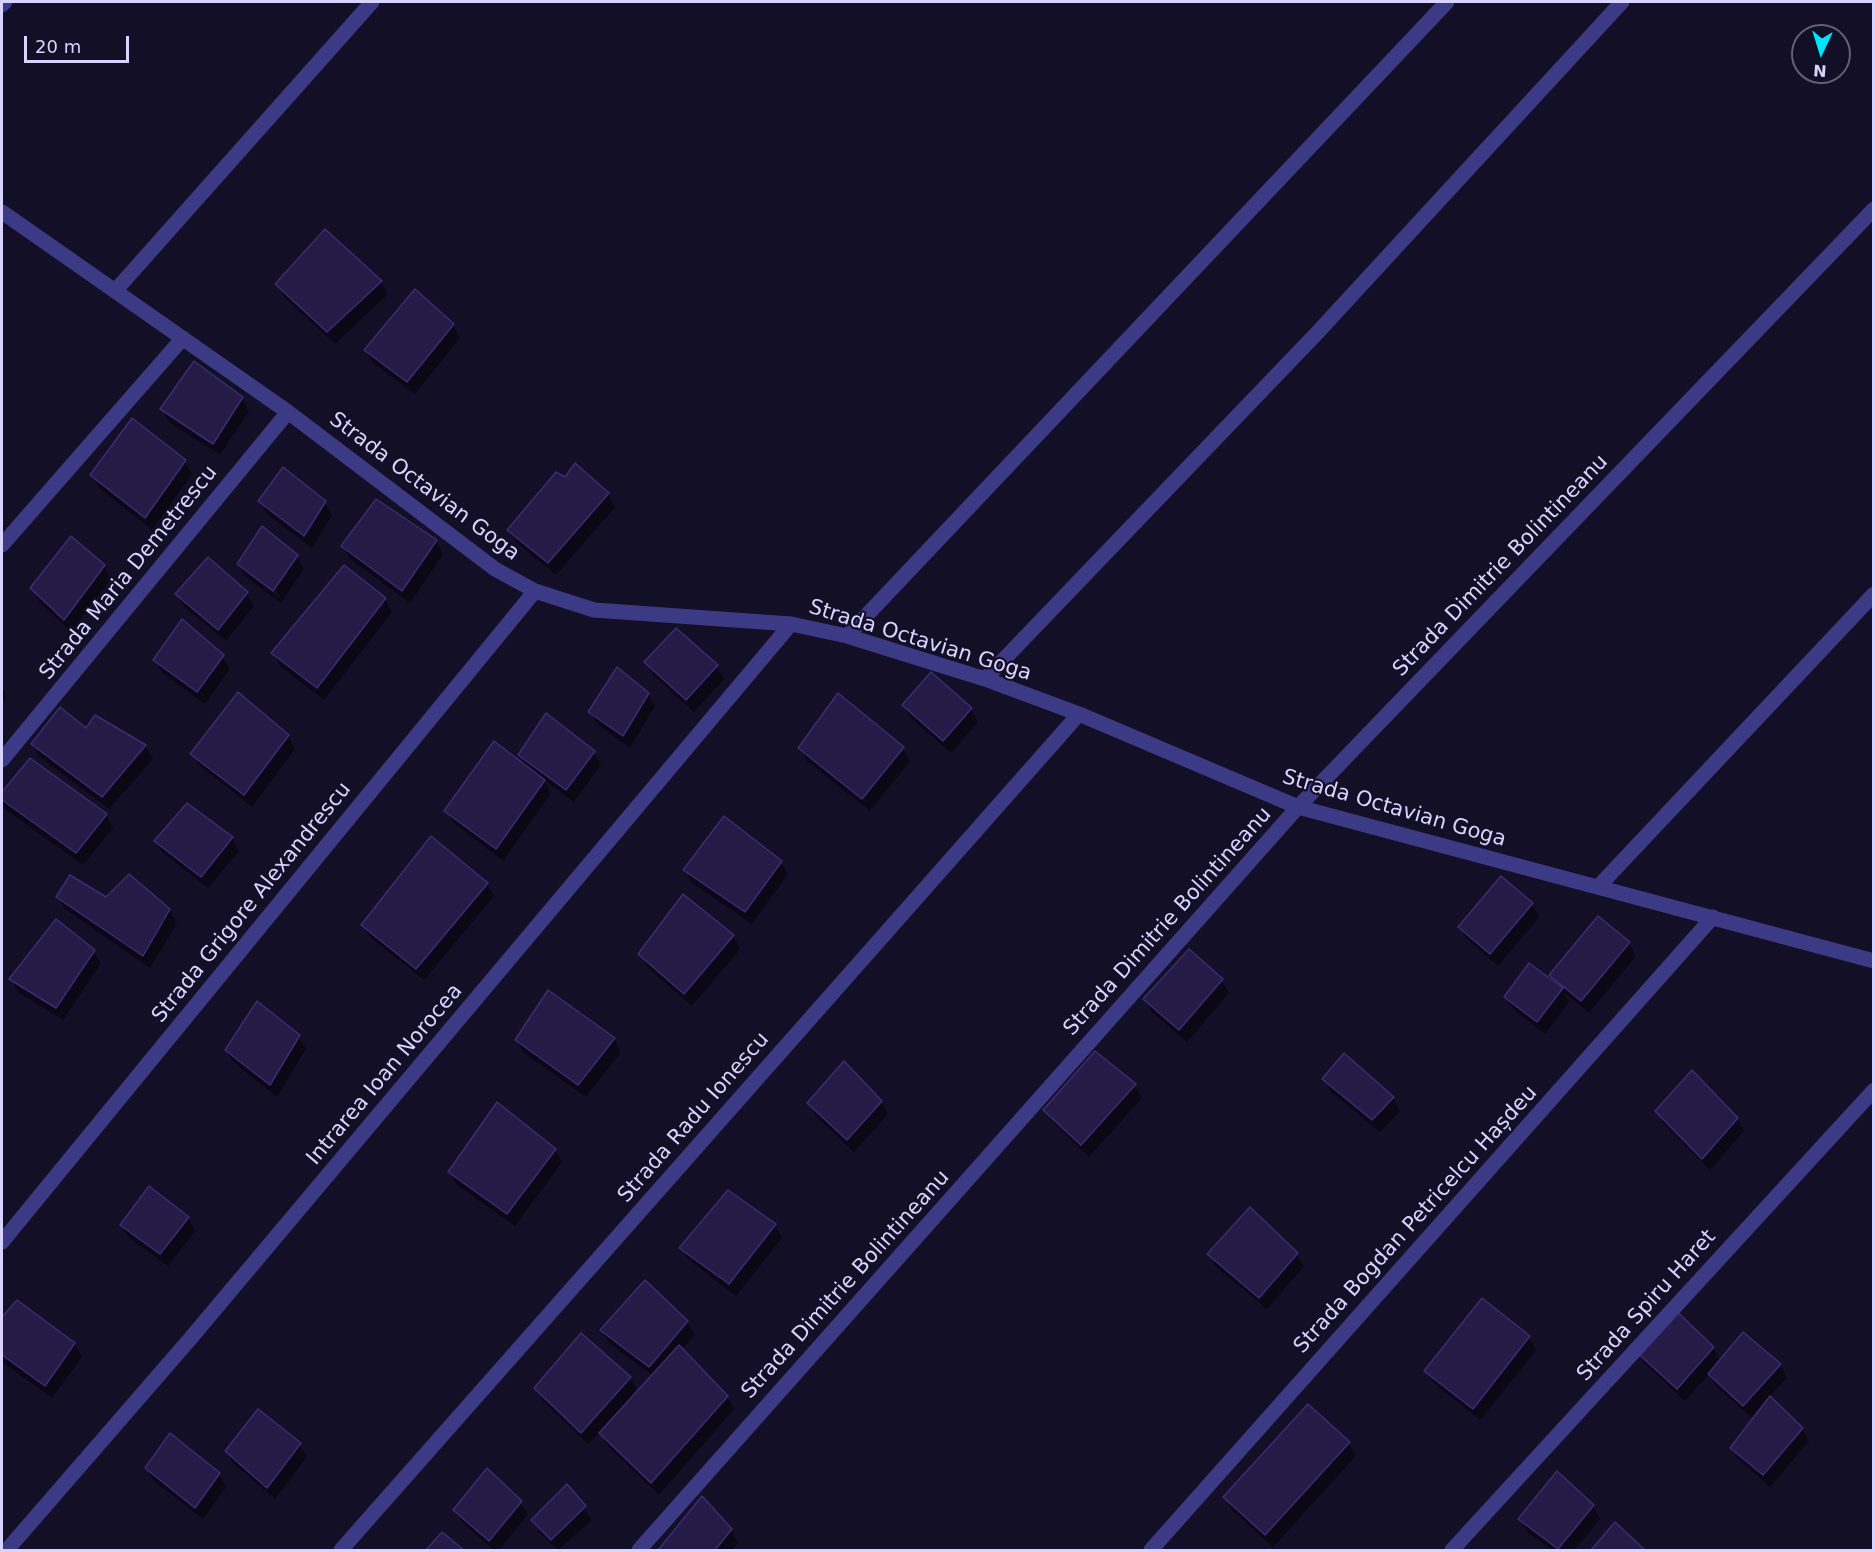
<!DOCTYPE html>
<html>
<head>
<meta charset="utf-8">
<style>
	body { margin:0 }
	#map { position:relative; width:1875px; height:1552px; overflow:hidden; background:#130f26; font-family:"DejaVu Sans",sans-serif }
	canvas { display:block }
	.frame { position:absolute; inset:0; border:3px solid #d9d4ff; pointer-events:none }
	.north { position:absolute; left:1791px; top:24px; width:60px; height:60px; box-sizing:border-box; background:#130f26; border:2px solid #625e7d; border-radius:50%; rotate:184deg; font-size:16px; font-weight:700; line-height:24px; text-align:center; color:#d9d4ff }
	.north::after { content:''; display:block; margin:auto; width:21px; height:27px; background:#00e5ff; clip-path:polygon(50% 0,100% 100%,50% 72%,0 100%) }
	.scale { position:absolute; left:24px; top:36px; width:105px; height:27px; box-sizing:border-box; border:3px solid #d9d4ff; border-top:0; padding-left:8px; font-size:18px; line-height:21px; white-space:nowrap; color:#d9d4ff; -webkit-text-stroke:4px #130f26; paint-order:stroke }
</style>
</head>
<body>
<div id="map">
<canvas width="1875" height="1552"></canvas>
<div class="frame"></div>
<div class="north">N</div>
<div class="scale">20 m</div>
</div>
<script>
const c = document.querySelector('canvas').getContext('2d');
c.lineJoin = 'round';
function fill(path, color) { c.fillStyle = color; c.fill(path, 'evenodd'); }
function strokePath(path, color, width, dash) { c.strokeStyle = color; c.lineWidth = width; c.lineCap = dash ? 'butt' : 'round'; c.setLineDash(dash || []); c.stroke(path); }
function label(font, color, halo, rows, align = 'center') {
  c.font = font + ' "DejaVu Sans",sans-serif'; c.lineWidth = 4.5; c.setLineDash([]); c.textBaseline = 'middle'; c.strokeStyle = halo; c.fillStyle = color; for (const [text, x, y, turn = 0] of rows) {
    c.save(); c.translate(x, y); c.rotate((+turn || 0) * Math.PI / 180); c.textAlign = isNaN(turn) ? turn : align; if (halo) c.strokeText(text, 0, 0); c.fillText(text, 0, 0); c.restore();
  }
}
fill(new Path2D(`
	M 381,282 L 388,294 L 335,344 L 284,297 L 277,285 Z
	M 453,325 L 460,338 L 415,394 L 373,363 L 366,351 Z
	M 242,398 L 249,411 L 220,455 L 169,422 L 162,409 Z
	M 184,461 L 192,474 L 152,530 L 99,488 L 92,475 Z
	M 608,494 L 615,507 L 556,575 L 517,543 L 509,530 Z
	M 260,501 L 324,502 L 332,515 L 312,548 L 267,514 Z
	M 72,538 L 104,566 L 111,579 L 71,632 L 39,601 L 32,588 Z
	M 436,541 L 443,554 L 410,603 L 350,559 L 343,546 Z
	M 297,556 L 304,569 L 281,603 L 246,577 L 238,564 ZM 247,570 L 280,595 L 279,597 L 247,573 Z
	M 246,593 L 254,606 L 226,641 L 184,607 L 177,595 Z
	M 385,599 L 392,612 L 324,700 L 280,666 L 273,653 Z
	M 222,656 L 230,669 L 205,704 L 162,673 L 155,660 Z
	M 646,663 L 716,666 L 724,679 L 694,712 L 653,675 Z
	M 2,687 L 7,696 L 2,703 Z
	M 238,694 L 288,736 L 295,749 L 252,807 L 200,766 L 192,754 Z
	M 648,694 L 655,706 L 630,748 L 597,724 L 590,712 Z
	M 904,705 L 971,709 L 978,722 L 951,753 L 911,718 Z
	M 96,717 L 145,746 L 153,759 L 109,809 L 40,757 L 32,744 L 86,730 Z
	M 800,748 L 902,748 L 910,761 L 870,811 L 807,761 Z
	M 593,752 L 601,765 L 574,802 L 544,780 L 551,793 L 503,861 L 454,823 L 446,811 L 527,768 L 520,756 Z
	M 30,760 L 106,815 L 113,828 L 83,865 L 6,810 L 2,802 L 2,795 Z
	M 232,838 L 239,851 L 208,888 L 163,853 L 155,841 Z
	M 780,862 L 788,874 L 752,924 L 692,883 L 685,870 Z
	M 487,884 L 494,896 L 424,980 L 371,938 L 363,926 Z
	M 58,897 L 106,899 L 169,910 L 177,923 L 150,968 L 65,909 Z
	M 1532,904 L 1539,917 L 1498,966 L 1467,939 L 1459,927 Z
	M 733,936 L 740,949 L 692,1006 L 647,967 L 640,954 Z
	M 1629,943 L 1636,956 L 1589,1013 L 1564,992 L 1569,1002 L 1545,1034 L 1513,1009 L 1505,997 L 1557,986 L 1551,975 Z
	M 93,951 L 101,963 L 63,1020 L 18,992 L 11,979 Z
	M 1221,980 L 1229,993 L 1187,1042 L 1152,1012 L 1145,1000 Z
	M 298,1036 L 306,1049 L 277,1097 L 234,1063 L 226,1050 Z
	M 614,1039 L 621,1052 L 586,1097 L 524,1053 L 517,1041 Z
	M 1324,1079 L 1393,1098 L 1400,1111 L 1380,1132 L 1331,1092 Z
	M 1135,1085 L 1142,1098 L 1089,1157 L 1053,1122 L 1045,1110 Z
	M 881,1102 L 888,1114 L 854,1152 L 816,1116 L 809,1103 Z
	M 1657,1112 L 1737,1119 L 1744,1131 L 1710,1170 L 1664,1124 Z
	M 555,1150 L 562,1162 L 515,1226 L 457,1185 L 450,1172 Z
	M 188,1218 L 195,1231 L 168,1266 L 129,1238 L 121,1226 Z
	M 775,1225 L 782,1238 L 736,1296 L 689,1260 L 681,1248 Z
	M 1209,1254 L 1296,1254 L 1304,1266 L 1267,1309 L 1216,1267 Z
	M 17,1302 L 74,1344 L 82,1357 L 52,1398 L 2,1362 L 2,1319 Z
	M 1671,1307 L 1713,1348 L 1720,1361 L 1780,1365 L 1787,1378 L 1769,1397 L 1802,1428 L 1809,1441 L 1770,1487 L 1739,1460 L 1731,1448 L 1760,1412 L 1758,1410 L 1751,1417 L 1717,1387 L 1709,1374 L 1685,1401 L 1643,1362 L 1636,1350 Z
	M 687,1322 L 695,1335 L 681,1350 L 727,1397 L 734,1409 L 659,1495 L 608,1446 L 600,1432 L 588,1444 L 543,1401 L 536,1388 L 581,1335 L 630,1378 L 638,1392 L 653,1376 L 609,1343 L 602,1330 Z
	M 1529,1337 L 1536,1350 L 1480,1420 L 1434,1383 L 1426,1371 Z
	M 1308,1406 L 1349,1443 L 1356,1456 L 1273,1547 L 1232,1510 L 1225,1497 Z
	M 299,1444 L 307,1457 L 275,1499 L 234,1464 L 226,1451 Z
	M 146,1468 L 219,1474 L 226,1487 L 203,1519 L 154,1481 Z
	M 567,1486 L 592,1520 L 558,1550 L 540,1533 L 533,1520 Z
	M 702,1498 L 731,1530 L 738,1543 L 732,1550 L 660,1550 Z
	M 520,1502 L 528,1514 L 499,1550 L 494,1550 L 463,1523 L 455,1510 Z
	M 1593,1506 L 1600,1519 L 1574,1550 L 1552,1550 L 1527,1532 L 1520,1519 Z
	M 1615,1524 L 1643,1550 L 1593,1550 Z`), '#0007');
const building = new Path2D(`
	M 325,229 L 382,281 L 327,332 L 275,284 Z
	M 415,289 L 454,324 L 407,382 L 364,350 Z
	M 194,361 L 243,397 L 213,444 L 160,409 Z
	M 132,418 L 186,460 L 145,518 L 90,475 Z
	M 575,463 L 609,493 L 548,563 L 507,530 L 556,472 L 565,477 Z
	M 283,467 L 326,501 L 304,536 L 258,501 Z
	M 376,499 L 437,540 L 402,591 L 341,546 Z
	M 262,526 L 298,555 L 273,591 L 237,564 Z
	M 71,536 L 105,565 L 64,620 L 30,588 Z
	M 208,557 L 248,592 L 218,630 L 175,594 Z
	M 344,565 L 386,598 L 317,688 L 271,653 Z
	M 182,619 L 224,655 L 197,692 L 153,660 Z
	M 676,628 L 718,665 L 686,700 L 644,662 Z
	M 617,667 L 649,693 L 623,736 L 588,712 Z
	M 931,672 L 972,708 L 943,741 L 902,705 Z
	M 238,692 L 289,735 L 244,795 L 190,754 Z
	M 838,693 L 904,747 L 862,799 L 798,748 Z
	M 60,707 L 86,728 L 95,715 L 146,745 L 102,797 L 31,744 Z
	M 546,713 L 595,751 L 566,790 L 518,755 Z
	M 494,741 L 545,780 L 496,849 L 444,811 Z
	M 30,758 L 107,814 L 76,853 L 2,800 L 2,792 Z
	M 187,803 L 233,837 L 201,877 L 154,841 Z
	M 724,816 L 782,861 L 745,912 L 683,870 Z
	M 431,836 L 488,883 L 416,969 L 361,925 Z
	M 129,874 L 170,909 L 143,956 L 56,897 L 70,875 L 106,897 Z
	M 1501,876 L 1533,903 L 1490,954 L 1458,927 Z
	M 683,894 L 734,935 L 684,994 L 638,954 Z
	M 1598,916 L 1630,942 L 1581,1001 L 1549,975 Z
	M 56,919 L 95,950 L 56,1008 L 9,979 Z
	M 1189,949 L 1223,979 L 1179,1030 L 1143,999 Z
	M 1529,963 L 1563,988 L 1537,1022 L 1504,997 Z
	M 548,990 L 615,1038 L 578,1085 L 515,1040 Z
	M 257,1001 L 300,1035 L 270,1085 L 225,1050 Z
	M 1095,1051 L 1136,1084 L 1081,1145 L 1043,1110 Z
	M 1344,1053 L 1394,1097 L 1372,1120 L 1322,1079 Z
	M 844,1061 L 882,1101 L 847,1140 L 807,1103 Z
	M 1692,1070 L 1738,1118 L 1702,1159 L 1655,1111 Z
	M 497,1102 L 556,1149 L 507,1214 L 448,1172 Z
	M 149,1186 L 189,1217 L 160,1254 L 120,1225 Z
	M 728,1190 L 776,1224 L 729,1284 L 679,1248 Z
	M 1250,1207 L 1298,1253 L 1259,1298 L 1207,1254 Z
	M 645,1280 L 688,1321 L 649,1367 L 600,1330 Z
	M 1482,1298 L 1530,1336 L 1473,1409 L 1424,1371 Z
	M 17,1300 L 75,1343 L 45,1386 L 2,1355 L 2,1317 Z
	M 1670,1305 L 1714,1347 L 1677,1389 L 1634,1350 Z
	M 1743,1332 L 1781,1364 L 1743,1406 L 1708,1374 Z
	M 581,1333 L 631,1377 L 581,1433 L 534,1388 Z
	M 679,1345 L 728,1396 L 651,1483 L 599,1433 Z
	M 1770,1396 L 1803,1428 L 1763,1475 L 1730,1448 Z
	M 1308,1404 L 1350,1442 L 1265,1535 L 1223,1497 Z
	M 258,1409 L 301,1443 L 267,1488 L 225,1451 Z
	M 170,1433 L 220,1473 L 195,1508 L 145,1468 Z
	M 487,1468 L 522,1501 L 489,1541 L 453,1510 Z
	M 1557,1471 L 1594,1505 L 1558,1549 L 1518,1519 Z
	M 567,1484 L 586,1506 L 551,1540 L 531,1520 Z
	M 702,1496 L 732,1529 L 715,1550 L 658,1550 Z
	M 1615,1522 L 1645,1550 L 1591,1550 Z
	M 442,1532 L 464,1550 L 426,1550 Z`);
fill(building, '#241b47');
strokePath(building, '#3b2d73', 1.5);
strokePath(new Path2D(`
	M 2,5 L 5,2
	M 2,212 L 288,412 L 495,569 L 535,591 L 594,610 L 791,624 L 847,636 L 985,679 L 1079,714 L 1298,807 L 1874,961
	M 115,291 L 372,2
	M 2,545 L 183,338
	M 847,636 L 1447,2
	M 985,679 L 1317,333 L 1622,2
	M 2,760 L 288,412
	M 1598,887 L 1874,594
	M 2,1242 L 535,591
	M 7,1550 L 190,1339 L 791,624
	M 341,1550 L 1079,714
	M 639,1550 L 1298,807 L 1874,209
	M 1151,1550 L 1713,917
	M 1452,1550 L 1874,1090`), '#3d3a85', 15);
label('21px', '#d9d4ff', '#130f26', [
	["Strada Octavian Goga",424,487,37],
	["Strada Dimitrie Bolintineanu",1501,566,-46],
	["Strada Maria Demetrescu",129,573,-51],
	["Strada Octavian Goga",920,641,17],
	["Strada Octavian Goga",1394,809,16],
	["Strada Grigore Alexandrescu",252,903,-51],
	["Strada Dimitrie Bolintineanu",1168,922,-48],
	["Intrarea Ioan Norocea",385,1075,-50],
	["Strada Radu Ionescu",694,1118,-49],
	["Strada Bogdan Petricelcu Hașdeu",1416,1220,-48],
	["Strada Dimitrie Bolintineanu",846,1285,-48],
	["Strada Spiru Haret",1647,1306,-48]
]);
</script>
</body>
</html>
